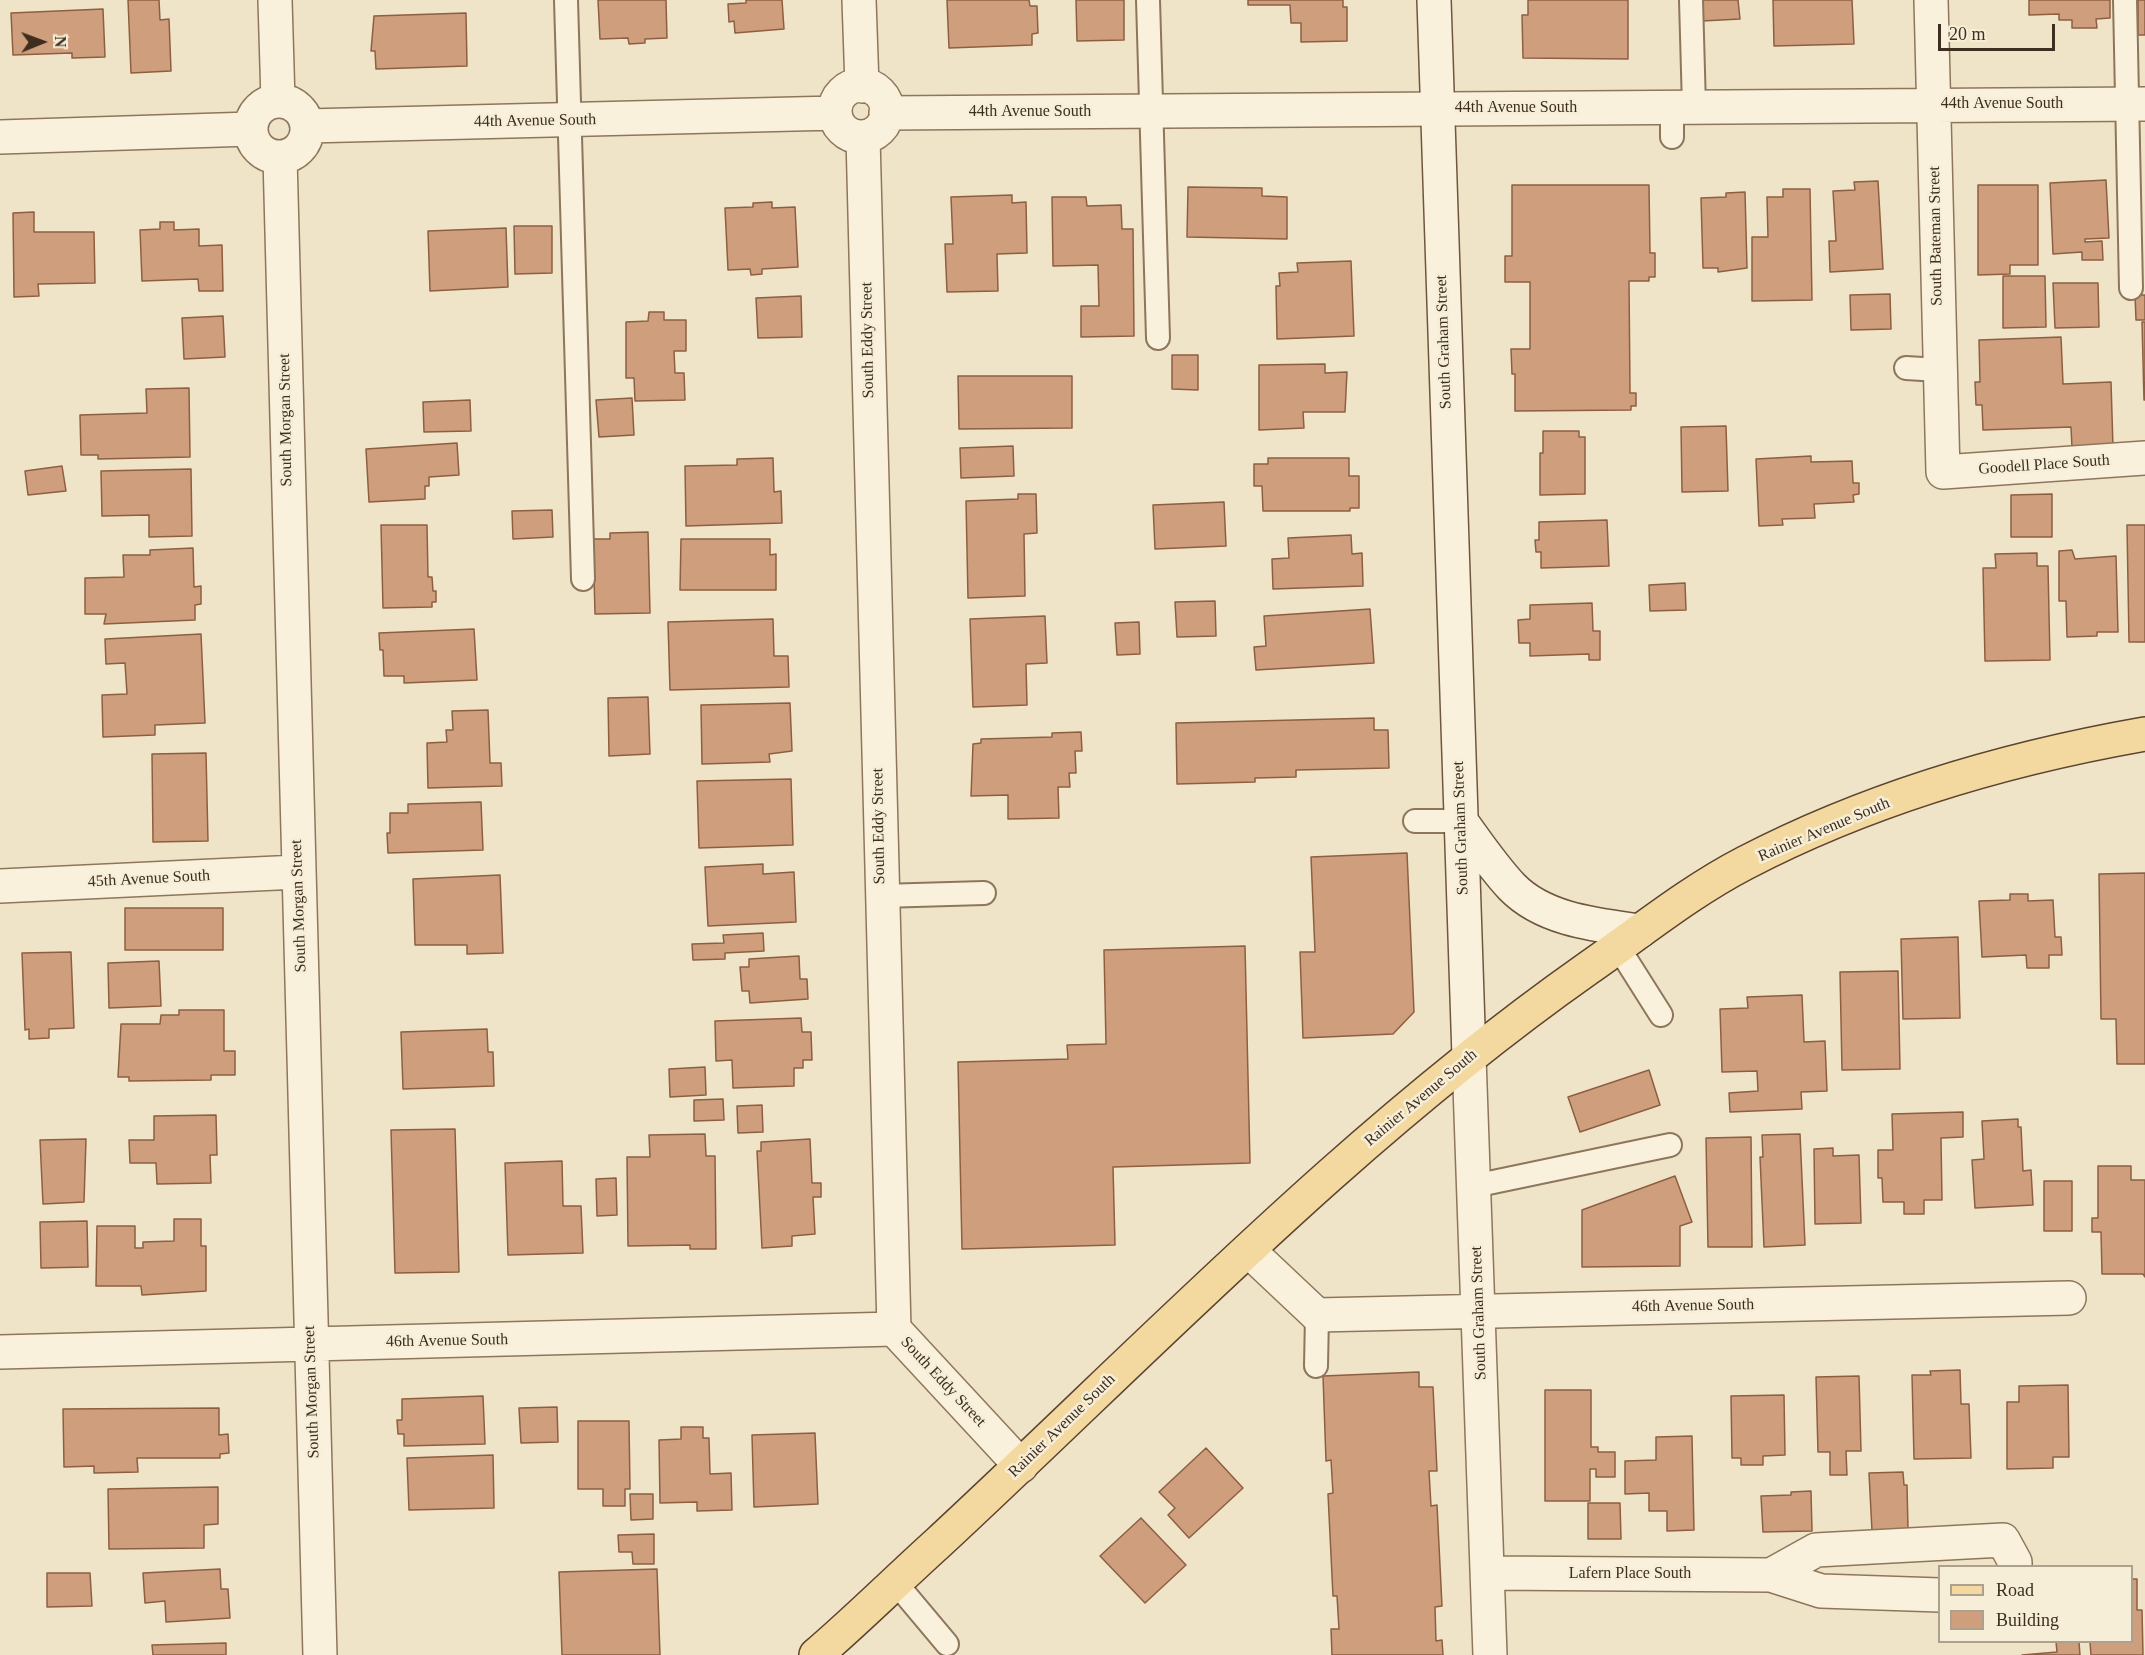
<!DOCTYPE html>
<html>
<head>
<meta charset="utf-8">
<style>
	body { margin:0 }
	#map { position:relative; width:2145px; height:1655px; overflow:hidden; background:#f0e4c8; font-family:"Times New Roman",serif }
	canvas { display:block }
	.legend { position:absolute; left:1938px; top:1565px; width:195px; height:78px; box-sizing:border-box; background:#f7eed8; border:2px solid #ada18e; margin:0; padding:8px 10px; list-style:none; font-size:18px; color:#3d2e20 }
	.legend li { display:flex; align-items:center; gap:12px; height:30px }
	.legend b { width:30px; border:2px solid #ada18e }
	.north { position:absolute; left:12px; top:12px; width:60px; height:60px; -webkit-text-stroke:4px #f7eed8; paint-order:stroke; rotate:89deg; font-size:16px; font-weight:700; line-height:24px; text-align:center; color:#3d2e20 }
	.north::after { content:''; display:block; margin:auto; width:21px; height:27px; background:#3d2e20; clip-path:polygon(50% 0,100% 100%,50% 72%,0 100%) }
	.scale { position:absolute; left:1938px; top:24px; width:117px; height:27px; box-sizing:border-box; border:3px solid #3d2e20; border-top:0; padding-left:8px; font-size:18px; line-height:21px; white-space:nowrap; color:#3d2e20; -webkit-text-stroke:4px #f7eed8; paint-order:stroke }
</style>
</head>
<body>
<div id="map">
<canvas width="2145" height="1655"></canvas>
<ul class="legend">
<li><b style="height:8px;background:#f3d9a0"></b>Road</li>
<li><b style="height:16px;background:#cf9f7d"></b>Building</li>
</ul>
<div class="north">N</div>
<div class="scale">20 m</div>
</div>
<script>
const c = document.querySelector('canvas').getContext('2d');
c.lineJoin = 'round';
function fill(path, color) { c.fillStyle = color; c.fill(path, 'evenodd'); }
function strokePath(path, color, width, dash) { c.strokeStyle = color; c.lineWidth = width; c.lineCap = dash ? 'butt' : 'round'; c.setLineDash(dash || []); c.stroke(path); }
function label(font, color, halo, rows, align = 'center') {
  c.font = font + ' "Times New Roman",serif'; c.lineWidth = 5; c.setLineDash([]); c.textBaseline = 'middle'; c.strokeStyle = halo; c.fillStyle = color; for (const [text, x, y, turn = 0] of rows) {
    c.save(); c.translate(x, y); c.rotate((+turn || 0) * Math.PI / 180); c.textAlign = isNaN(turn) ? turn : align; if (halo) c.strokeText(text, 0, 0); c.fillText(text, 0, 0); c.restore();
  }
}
const building = new Path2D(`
	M 128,0 L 159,0 L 160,20 L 169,19 L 171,71 L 131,73 Z
	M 598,0 L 666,0 L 667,38 L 645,39 L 645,43 L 629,44 L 628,38 L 600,39 Z
	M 746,0 L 782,0 L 784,29 L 735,33 L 734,21 L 729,22 L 728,4 L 746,3 Z
	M 947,0 L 1029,0 L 1030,6 L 1037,6 L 1038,33 L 1032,34 L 1032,45 L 949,48 Z
	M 1076,0 L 1124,0 L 1124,40 L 1077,41 Z
	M 1248,0 L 1343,0 L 1343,7 L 1347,7 L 1347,41 L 1301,42 L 1301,23 L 1291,23 L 1290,5 L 1248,5 Z
	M 1528,0 L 1628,0 L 1628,59 L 1523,58 L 1522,15 L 1528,15 Z
	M 1700,0 L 1738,0 L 1740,19 L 1702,21 Z
	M 1773,0 L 1852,0 L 1854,44 L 1774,46 Z
	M 2029,0 L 2110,0 L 2110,18 L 2096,19 L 2097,28 L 2072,28 L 2072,20 L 2059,20 L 2059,14 L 2029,15 Z
	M 2138,0 L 2145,0 L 2145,35 L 2138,35 Z
	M 103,9 L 105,57 L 72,58 L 72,53 L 13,55 L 11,13 Z
	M 466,13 L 467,66 L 376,69 L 375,51 L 371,51 L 374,16 Z
	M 2106,180 L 2109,238 L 2085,239 L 2085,242 L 2102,241 L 2103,260 L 2082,260 L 2082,252 L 2053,254 L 2050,183 Z
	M 1878,181 L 1883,269 L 1830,272 L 1829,241 L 1836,241 L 1833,191 L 1855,190 L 1854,182 Z
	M 1512,185 L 1649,185 L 1650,253 L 1655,253 L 1655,277 L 1649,277 L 1649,281 L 1629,281 L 1630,393 L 1636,393 L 1636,406 L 1631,406 L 1631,410 L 1515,411 L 1515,374 L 1512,374 L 1511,349 L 1530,349 L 1530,282 L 1505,282 L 1505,256 L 1512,256 Z
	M 1978,185 L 2038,185 L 2038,265 L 2010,265 L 2010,274 L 1978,275 Z
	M 1188,187 L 1262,188 L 1262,196 L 1287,197 L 1287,239 L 1187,237 Z
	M 1783,189 L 1810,189 L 1812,300 L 1752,301 L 1752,237 L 1768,237 L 1767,197 L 1783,197 Z
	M 1745,192 L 1747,268 L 1718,272 L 1718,268 L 1703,268 L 1701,198 L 1726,197 L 1726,193 Z
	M 1012,195 L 1012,203 L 1026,202 L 1027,253 L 997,254 L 998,291 L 947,292 L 945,244 L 953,244 L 951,197 Z
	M 1052,197 L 1086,197 L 1087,206 L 1121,205 L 1122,229 L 1133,229 L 1134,336 L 1081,337 L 1081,306 L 1099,306 L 1098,265 L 1053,266 Z
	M 772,202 L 772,208 L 795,207 L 798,267 L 762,269 L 762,274 L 751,275 L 750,269 L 728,270 L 725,208 L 753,207 L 753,203 Z
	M 34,212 L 34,232 L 94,232 L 95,283 L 38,284 L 39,296 L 14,297 L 13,213 Z
	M 160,222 L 174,222 L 174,230 L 199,229 L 199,246 L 222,245 L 223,291 L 199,291 L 198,279 L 142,281 L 140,230 L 160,229 Z
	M 514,226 L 552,226 L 552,273 L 515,274 Z
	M 506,228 L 508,287 L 430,291 L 428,231 Z
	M 1351,261 L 1354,336 L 1277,339 L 1276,286 L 1280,286 L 1279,273 L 1298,272 L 1297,263 Z
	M 2003,276 L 2045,276 L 2046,327 L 2003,328 Z
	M 2053,283 L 2098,283 L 2099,327 L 2055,328 Z
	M 1890,294 L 1891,329 L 1851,330 L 1850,295 Z
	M 2135,295 L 2145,295 L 2145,320 L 2136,320 Z
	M 801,296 L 802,337 L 758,338 L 756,298 Z
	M 649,312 L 664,312 L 664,320 L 686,320 L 686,351 L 674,351 L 675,373 L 684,373 L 685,400 L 635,401 L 634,378 L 626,378 L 626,322 L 648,321 Z
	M 223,316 L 225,357 L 184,359 L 182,318 Z
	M 2142,322 L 2145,322 L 2145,400 L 2144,400 Z
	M 2061,337 L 2063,384 L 2111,382 L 2113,447 L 2072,448 L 2071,427 L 1983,430 L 1982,405 L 1976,405 L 1975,382 L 1980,382 L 1979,340 Z
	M 1172,355 L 1198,355 L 1198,390 L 1172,389 Z
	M 1325,364 L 1325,373 L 1347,372 L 1345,412 L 1303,412 L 1304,428 L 1259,430 L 1259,365 Z
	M 958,376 L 1072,376 L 1072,428 L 959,429 Z
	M 189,388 L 190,457 L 98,459 L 98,455 L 81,455 L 80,415 L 147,413 L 146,389 Z
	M 632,398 L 634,435 L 599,437 L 596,400 Z
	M 470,400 L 471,431 L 424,432 L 423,402 Z
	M 1726,426 L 1728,491 L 1682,492 L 1681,427 Z
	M 1543,431 L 1579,431 L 1579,437 L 1585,437 L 1585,494 L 1540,495 L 1540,453 L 1543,453 Z
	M 457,443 L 459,475 L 429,477 L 429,486 L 425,486 L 425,499 L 369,502 L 366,449 Z
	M 1013,446 L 1014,476 L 961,478 L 960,448 Z
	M 1811,456 L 1811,462 L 1852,461 L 1853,483 L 1859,483 L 1859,494 L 1853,495 L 1854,502 L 1814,504 L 1815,518 L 1782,519 L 1783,525 L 1759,526 L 1756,459 Z
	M 773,458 L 774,492 L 781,491 L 782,523 L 686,526 L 685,466 L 737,465 L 737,459 Z
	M 1268,458 L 1349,458 L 1349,476 L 1359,476 L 1359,508 L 1350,508 L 1350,511 L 1263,511 L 1262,486 L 1254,486 L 1254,464 L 1268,464 Z
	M 62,466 L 66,491 L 28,495 L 25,471 Z
	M 191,469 L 192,536 L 149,537 L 149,515 L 102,516 L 101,471 Z
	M 1018,494 L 1036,494 L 1037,533 L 1024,534 L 1025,596 L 968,598 L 966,501 L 1018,499 Z
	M 2052,494 L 2052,537 L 2011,537 L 2011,495 Z
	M 1224,502 L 1226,546 L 1155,549 L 1153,505 Z
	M 552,510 L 553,537 L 513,539 L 512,511 Z
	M 1607,520 L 1609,566 L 1541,568 L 1541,552 L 1536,552 L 1535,540 L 1539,540 L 1539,522 Z
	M 381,525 L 427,525 L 428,577 L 432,577 L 433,591 L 436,591 L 436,602 L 432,602 L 432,607 L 383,608 Z
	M 2127,525 L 2145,525 L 2145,642 L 2129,642 Z
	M 648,532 L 650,613 L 595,614 L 593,539 L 610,539 L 610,533 Z
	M 1351,535 L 1352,554 L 1362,553 L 1363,586 L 1273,589 L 1272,559 L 1289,558 L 1288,538 Z
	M 681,539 L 770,539 L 770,555 L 776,554 L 776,590 L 680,590 Z
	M 193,548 L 194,587 L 201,586 L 201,604 L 195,605 L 195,620 L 104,624 L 106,614 L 85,614 L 85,578 L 124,577 L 123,555 L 150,555 L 150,550 Z
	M 2072,550 L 2075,559 L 2116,556 L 2118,632 L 2097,632 L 2097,636 L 2067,637 L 2066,601 L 2059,601 L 2059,551 Z
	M 2037,553 L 2037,566 L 2048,566 L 2050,660 L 1985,661 L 1983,568 L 1996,568 L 1995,554 Z
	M 1685,583 L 1686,610 L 1650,611 L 1649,585 Z
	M 1215,601 L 1216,636 L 1177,637 L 1175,602 Z
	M 1592,603 L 1593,631 L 1600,631 L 1600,660 L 1589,660 L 1589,654 L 1530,656 L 1530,643 L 1519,643 L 1518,620 L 1530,619 L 1530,605 Z
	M 1370,609 L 1374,663 L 1256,670 L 1254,647 L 1266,646 L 1264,616 Z
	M 1045,616 L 1047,663 L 1026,664 L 1027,705 L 973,707 L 970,619 Z
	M 773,619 L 774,656 L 788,656 L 789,687 L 670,690 L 668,622 Z
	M 1139,622 L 1140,654 L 1117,655 L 1115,623 Z
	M 474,629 L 477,680 L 404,683 L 404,676 L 384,676 L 383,650 L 380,650 L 379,633 Z
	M 201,634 L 205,723 L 155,725 L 155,735 L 103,737 L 102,695 L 127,694 L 125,663 L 106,664 L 105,639 Z
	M 648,697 L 650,754 L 609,756 L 608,698 Z
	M 790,703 L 792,751 L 769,754 L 770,762 L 702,764 L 701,705 Z
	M 488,710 L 490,763 L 501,763 L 502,786 L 428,788 L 427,743 L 447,742 L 446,730 L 453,730 L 452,711 Z
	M 1374,718 L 1374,730 L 1388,730 L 1389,768 L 1296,770 L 1296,777 L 1255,778 L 1255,782 L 1177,784 L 1176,723 Z
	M 1081,732 L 1082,751 L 1075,751 L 1076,773 L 1069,773 L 1070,787 L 1058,787 L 1059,818 L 1008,819 L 1008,795 L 971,796 L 973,744 L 981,743 L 981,739 L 1052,737 L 1052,733 Z
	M 206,753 L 208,841 L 153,842 L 152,754 Z
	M 791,779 L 793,845 L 699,848 L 697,781 Z
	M 481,802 L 483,850 L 388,853 L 387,833 L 390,833 L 390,813 L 408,813 L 408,804 Z
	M 1407,853 L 1414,1012 L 1393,1034 L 1303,1038 L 1300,952 L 1315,952 L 1311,857 Z
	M 763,864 L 763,874 L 794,872 L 796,922 L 708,926 L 705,867 Z
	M 2145,873 L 2145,1064 L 2117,1064 L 2116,1019 L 2101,1019 L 2099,874 Z
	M 500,875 L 503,953 L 467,954 L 467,945 L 415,945 L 413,879 Z
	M 2010,894 L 2028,894 L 2028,901 L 2053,900 L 2055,937 L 2061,937 L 2062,955 L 2049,955 L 2049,968 L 2027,968 L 2026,955 L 1982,957 L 1979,901 L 2010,900 Z
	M 125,908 L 223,908 L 223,950 L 125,950 Z
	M 763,933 L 764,951 L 725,953 L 725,959 L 693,960 L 692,944 L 724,943 L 723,935 Z
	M 1958,937 L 1960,1018 L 1903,1019 L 1901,939 Z
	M 1245,946 L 1250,1163 L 1113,1167 L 1115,1245 L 962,1249 L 958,1062 L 1068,1059 L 1067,1045 L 1106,1044 L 1104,950 Z
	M 71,952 L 74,1028 L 49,1029 L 49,1038 L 29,1039 L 29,1029 L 25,1030 L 22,953 Z
	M 799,956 L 800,979 L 807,979 L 808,999 L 750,1003 L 749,991 L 742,991 L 740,967 L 749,967 L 749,959 Z
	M 159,961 L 161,1006 L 109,1008 L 108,963 Z
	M 1898,971 L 1900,1069 L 1842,1070 L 1840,972 Z
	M 1802,995 L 1804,1042 L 1825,1041 L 1827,1091 L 1801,1092 L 1802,1109 L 1730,1112 L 1729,1093 L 1758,1091 L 1757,1071 L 1722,1072 L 1720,1009 L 1748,1008 L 1747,997 Z
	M 179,1010 L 224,1010 L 224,1051 L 235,1051 L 235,1075 L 211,1075 L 211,1080 L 129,1081 L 129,1077 L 118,1077 L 121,1024 L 160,1024 L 161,1015 L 179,1015 Z
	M 801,1018 L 802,1032 L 811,1032 L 812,1060 L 803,1060 L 803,1068 L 794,1068 L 794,1086 L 733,1088 L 732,1060 L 716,1061 L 715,1021 Z
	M 487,1029 L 488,1052 L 493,1052 L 494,1086 L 403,1089 L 401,1032 Z
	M 705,1067 L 706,1095 L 670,1097 L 669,1069 Z
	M 1649,1070 L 1660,1105 L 1580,1132 L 1568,1097 Z
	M 723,1099 L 724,1120 L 694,1121 L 694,1100 Z
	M 762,1105 L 763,1132 L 738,1133 L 737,1106 Z
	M 1963,1112 L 1963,1137 L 1941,1138 L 1942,1200 L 1924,1200 L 1924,1214 L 1904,1214 L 1904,1202 L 1883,1202 L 1882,1178 L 1878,1178 L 1878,1150 L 1893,1150 L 1892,1114 Z
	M 216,1115 L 217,1155 L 210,1155 L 211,1183 L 157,1184 L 156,1163 L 130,1163 L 129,1140 L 154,1140 L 154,1116 Z
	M 2018,1119 L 2018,1127 L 2021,1127 L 2023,1171 L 2031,1170 L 2033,1205 L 1975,1208 L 1972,1160 L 1984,1159 L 1982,1121 Z
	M 455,1129 L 459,1272 L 395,1273 L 391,1130 Z
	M 705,1134 L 706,1156 L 715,1156 L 716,1249 L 690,1249 L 690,1245 L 628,1246 L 627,1157 L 650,1157 L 649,1135 Z
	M 1800,1134 L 1805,1245 L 1764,1247 L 1760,1157 L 1763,1157 L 1762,1135 Z
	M 1751,1137 L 1752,1247 L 1708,1247 L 1706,1138 Z
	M 86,1139 L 84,1202 L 43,1204 L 40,1140 Z
	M 810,1139 L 812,1183 L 821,1183 L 821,1197 L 813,1197 L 815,1234 L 792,1236 L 792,1246 L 762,1248 L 757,1151 L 761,1151 L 761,1142 Z
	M 1833,1148 L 1833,1156 L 1859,1155 L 1861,1223 L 1815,1224 L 1814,1149 Z
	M 562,1161 L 563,1206 L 581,1206 L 583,1253 L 508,1255 L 505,1163 Z
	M 2098,1166 L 2131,1166 L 2131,1180 L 2145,1180 L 2145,1277 L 2143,1274 L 2102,1274 L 2101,1232 L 2092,1232 L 2092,1218 L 2098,1218 Z
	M 1675,1176 L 1692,1222 L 1680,1226 L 1680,1266 L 1582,1267 L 1582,1210 Z
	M 616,1178 L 617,1215 L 597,1216 L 596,1179 Z
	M 2044,1181 L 2072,1181 L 2072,1231 L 2044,1231 Z
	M 174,1219 L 201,1219 L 201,1246 L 206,1246 L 206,1291 L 142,1295 L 141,1286 L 96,1286 L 97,1226 L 135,1226 L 135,1248 L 143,1248 L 143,1242 L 174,1241 Z
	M 87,1221 L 88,1267 L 41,1268 L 40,1222 Z
	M 1960,1370 L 1961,1404 L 1969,1404 L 1971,1458 L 1914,1459 L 1912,1375 L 1931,1375 L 1930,1371 Z
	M 1419,1372 L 1419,1387 L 1433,1387 L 1437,1471 L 1429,1471 L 1431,1506 L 1437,1505 L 1442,1606 L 1435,1607 L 1436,1641 L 1442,1640 L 1443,1655 L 1332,1655 L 1331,1629 L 1339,1629 L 1337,1596 L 1333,1596 L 1328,1494 L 1333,1493 L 1331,1460 L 1326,1461 L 1323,1376 Z
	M 1859,1376 L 1861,1451 L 1846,1451 L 1847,1475 L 1830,1475 L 1830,1452 L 1818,1452 L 1816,1377 Z
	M 2068,1385 L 2069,1457 L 2053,1457 L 2053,1468 L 2007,1469 L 2007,1402 L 2019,1402 L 2019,1386 Z
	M 1545,1390 L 1591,1390 L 1591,1447 L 1598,1447 L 1598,1452 L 1615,1452 L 1615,1477 L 1596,1477 L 1596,1469 L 1590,1469 L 1590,1501 L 1545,1501 Z
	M 1784,1395 L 1785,1455 L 1763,1456 L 1763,1465 L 1741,1465 L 1741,1458 L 1732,1458 L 1731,1396 Z
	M 483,1396 L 485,1444 L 404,1446 L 404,1434 L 398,1434 L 397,1420 L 402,1420 L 402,1399 Z
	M 557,1407 L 558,1442 L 521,1443 L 519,1408 Z
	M 219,1408 L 219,1435 L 228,1434 L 229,1453 L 220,1454 L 220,1458 L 137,1458 L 138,1472 L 94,1473 L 94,1466 L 64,1467 L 63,1409 Z
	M 578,1421 L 629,1421 L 630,1489 L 625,1489 L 625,1506 L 603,1506 L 603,1489 L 578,1489 Z
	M 681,1427 L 703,1427 L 703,1438 L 709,1438 L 710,1474 L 731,1473 L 732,1510 L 697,1511 L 697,1502 L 660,1503 L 659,1440 L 681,1439 Z
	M 815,1433 L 818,1504 L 754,1507 L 752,1435 Z
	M 1692,1436 L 1694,1530 L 1667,1531 L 1667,1511 L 1649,1511 L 1649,1493 L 1625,1494 L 1625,1461 L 1656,1460 L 1656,1437 Z
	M 1206,1448 L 1243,1488 L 1189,1538 L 1168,1515 L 1175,1508 L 1159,1492 Z
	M 493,1455 L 494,1508 L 409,1510 L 407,1458 Z
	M 1903,1472 L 1904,1485 L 1907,1485 L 1908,1529 L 1872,1531 L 1869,1473 Z
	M 218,1487 L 218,1524 L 204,1525 L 204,1548 L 109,1549 L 108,1489 Z
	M 1811,1491 L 1812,1531 L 1763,1532 L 1761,1496 L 1791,1495 L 1791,1492 Z
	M 630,1494 L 653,1494 L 653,1519 L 631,1520 Z
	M 1588,1503 L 1620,1503 L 1621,1539 L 1588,1539 Z
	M 1141,1518 L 1186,1565 L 1145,1603 L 1100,1556 Z
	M 654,1534 L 654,1564 L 633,1564 L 632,1552 L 619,1552 L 618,1535 Z
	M 220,1569 L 221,1589 L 228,1589 L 230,1618 L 166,1622 L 165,1601 L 145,1603 L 143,1573 Z
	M 657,1569 L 660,1655 L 562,1655 L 559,1572 Z
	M 47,1573 L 90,1573 L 92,1606 L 47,1607 Z
	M 2132,1579 L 2137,1579 L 2137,1610 L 2142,1610 L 2143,1655 L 2091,1655 L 2090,1642 L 2132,1642 Z
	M 2056,1642 L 2079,1642 L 2080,1655 L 2022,1655 L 2057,1652 Z
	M 226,1643 L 226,1655 L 153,1655 L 152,1645 Z`);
fill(building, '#cf9f7d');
strokePath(building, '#8d5f41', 1.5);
const lane = new Path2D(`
	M 566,0 L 583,579
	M 1148,0 L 1158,338
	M 1691,0 L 1694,107
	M 2125,0 L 2131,288
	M 1672,137 L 1672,108
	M 1906,368 L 1939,370
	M 1415,821 L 1461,821
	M 881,896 L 984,893
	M 1618,947 L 1661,1015
	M 1474,1186 L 1670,1145
	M 1316,1366 L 1317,1315
	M 895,1582 L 947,1644`);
const street = new Path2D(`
	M 275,0 L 278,101
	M 859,0 L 862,86
	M 1931,0 L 1943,472 L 2145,458
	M835 111a26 26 0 1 1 52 0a26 26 0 1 1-52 0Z
	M251 129a28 28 0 1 1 56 0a28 28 0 1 1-56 0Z
	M 886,113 L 2145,104
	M 307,126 L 835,113
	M 0,137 L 251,129
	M 863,137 L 894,1329 L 1021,1466
	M 280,157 L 320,1655
	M 0,886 L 298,872
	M 1469,1057 L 1490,1655
	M 1248,1250 L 1317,1315 L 2069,1298
	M 0,1352 L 894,1329
	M 1488,1573 L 1771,1575 L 1821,1591 L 1940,1595
	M 1771,1575 L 1816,1550 L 2003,1540 L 2015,1562 L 2015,1566`);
const secondary = new Path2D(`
	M 1434,0 L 1469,1057
	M 1461,821 C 1477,843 1493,867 1512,887 C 1544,920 1597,925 1640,931`);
const primary = new Path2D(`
	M 816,1655 C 858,1619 897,1580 938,1543 C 1149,1347 1351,1135 1587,969 C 1639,933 1689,892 1745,863 C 1870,798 2008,758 2145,734`);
strokePath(lane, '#8d765c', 26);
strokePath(street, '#8d765c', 36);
strokePath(secondary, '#6f573f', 36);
strokePath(primary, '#5b4430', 36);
strokePath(lane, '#faf1dc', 22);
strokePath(street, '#faf1dc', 33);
strokePath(secondary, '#faf1dc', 33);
strokePath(primary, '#f3d9a0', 33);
label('16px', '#3d2e20', '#f7eed8', [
	["44th Avenue South",2002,104],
	["44th Avenue South",1516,108],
	["44th Avenue South",1030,112],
	["44th Avenue South",535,121,-1],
	["South Bateman Street",1936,236,-91],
	["South Eddy Street",868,340,-91],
	["South Graham Street",1444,342,-92],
	["South Morgan Street",286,420,-91],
	["Goodell Place South",2044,465,-4],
	["South Eddy Street",879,826,-91],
	["South Graham Street",1461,828,-92],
	["Rainier Avenue South",1824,830,-23],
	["45th Avenue South",149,879,-3],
	["South Morgan Street",299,906,-92],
	["Rainier Avenue South",1421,1098,-40],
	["46th Avenue South",1693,1306,-1],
	["South Graham Street",1479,1313,-92],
	["46th Avenue South",447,1341,-1],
	["South Eddy Street",943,1382,47],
	["South Morgan Street",312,1392,-92],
	["Rainier Avenue South",1062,1426,-44],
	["Lafern Place South",1630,1574]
]);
</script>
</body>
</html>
